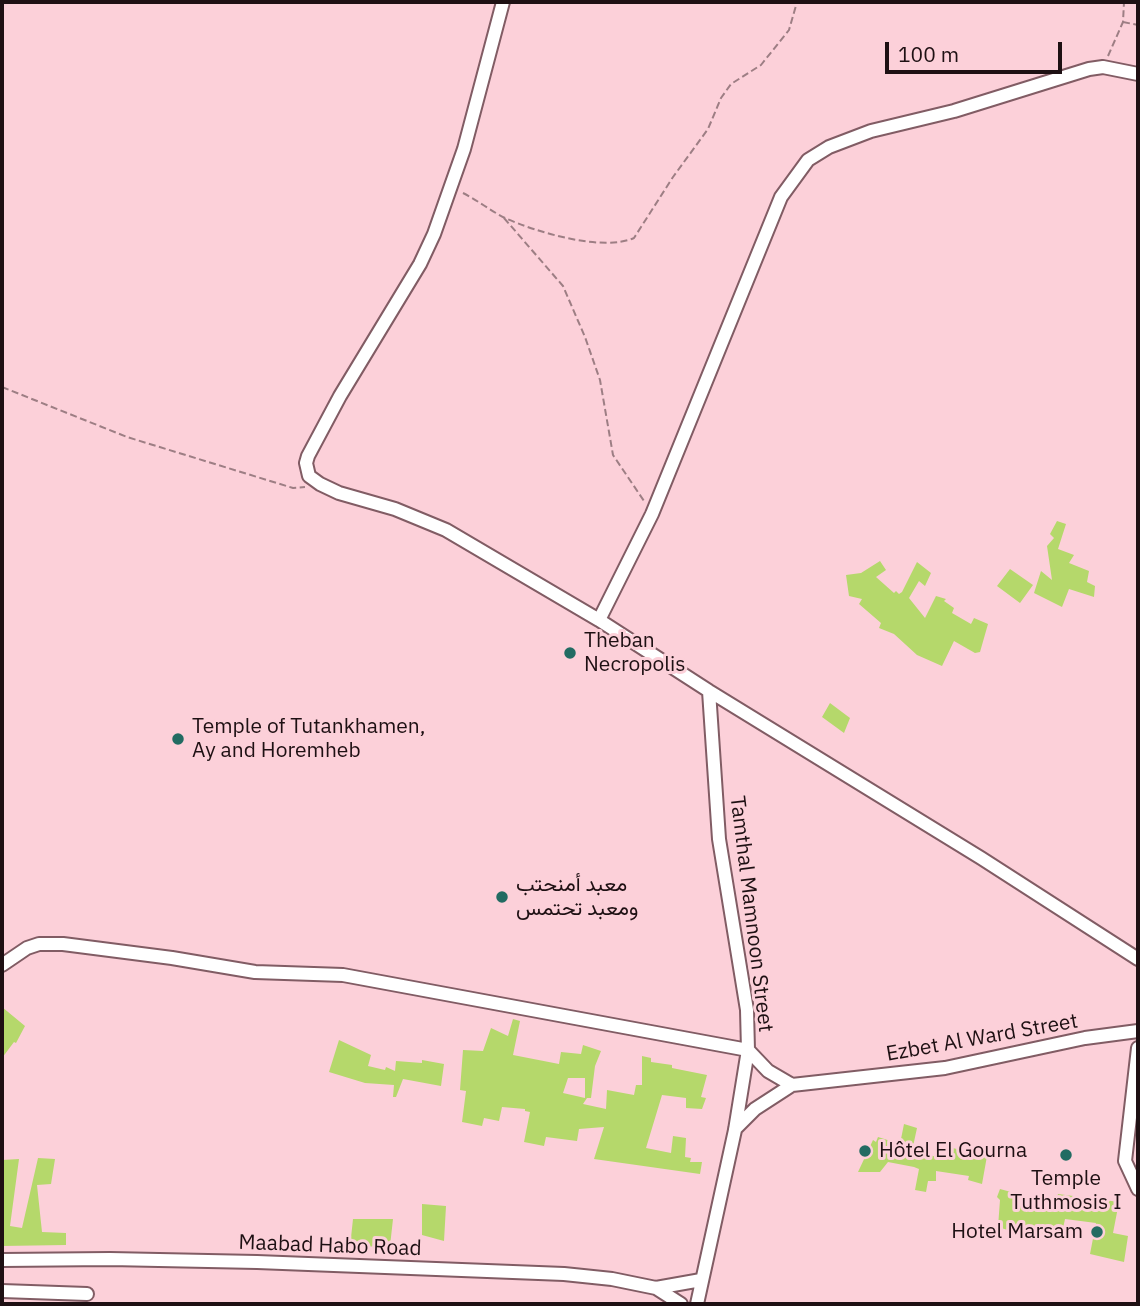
<!DOCTYPE html>
<html>
<head>
<meta charset="utf-8">
<style>
	body { margin:0 }
	#map { position:relative; width:1140px; height:1306px; overflow:hidden; background:#fcd0d9; font-family:"IBM Plex Sans",sans-serif }
	canvas { display:block }
	.frame { position:absolute; inset:0; border:4px solid #1e1013; pointer-events:none }
	.scale { position:absolute; left:885px; top:42px; width:177px; height:32px; box-sizing:border-box; border:4px solid #1e1013; border-top:0; padding-left:9px; font-size:21px; line-height:24px; white-space:nowrap; color:#1e1013; -webkit-text-stroke:5px #fcd0d9; paint-order:stroke }
</style>
</head>
<body>
<div id="map">
<canvas width="1140" height="1306"></canvas>
<div class="frame"></div>
<div class="scale">100 m</div>
</div>
<script>
const c = document.querySelector('canvas').getContext('2d');
c.lineJoin = 'round';
function fill(path, color) { c.fillStyle = color; c.fill(path, 'evenodd'); }
function strokePath(path, color, width, dash) { c.strokeStyle = color; c.lineWidth = width; c.lineCap = dash ? 'butt' : 'round'; c.setLineDash(dash || []); c.stroke(path); }
function label(font, color, halo, rows, align = 'center') {
  c.font = font + ' "IBM Plex Sans",Vazirmatn,sans-serif'; c.lineWidth = 6; c.setLineDash([]); c.textBaseline = 'middle'; c.strokeStyle = halo; c.fillStyle = color; for (const [text, x, y, turn = 0] of rows) {
    c.save(); c.translate(x, y); c.rotate((+turn || 0) * Math.PI / 180); c.textAlign = isNaN(turn) ? turn : align; if (halo) c.strokeText(text, 0, 0); c.fillText(text, 0, 0); c.restore();
  }
}
fill(new Path2D(`
	M 1057,521 L 1066,524 L 1058,549 L 1074,555 L 1069,563 L 1089,571 L 1087,582 L 1095,586 L 1094,597 L 1069,589 L 1062,607 L 1034,593 L 1041,571 L 1052,580 L 1047,546 L 1054,538 L 1050,534 Z
	M 880,561 L 886,570 L 876,577 L 894,593 L 896,591 L 899,594 L 902,592 L 917,562 L 931,573 L 925,586 L 919,581 L 909,598 L 925,618 L 936,596 L 946,599 L 944,601 L 954,608 L 952,613 L 971,624 L 974,618 L 988,624 L 980,652 L 975,653 L 954,641 L 942,666 L 917,655 L 894,634 L 879,628 L 881,623 L 859,604 L 862,599 L 849,596 L 846,575 L 861,573 Z
	M 1010,569 L 1033,585 L 1020,603 L 997,586 Z
	M 830,703 L 850,718 L 844,733 L 822,717 Z
	M 2,1007 L 25,1026 L 16,1043 L 14,1042 L 2,1058 Z
	M 513,1019 L 520,1021 L 513,1055 L 559,1064 L 561,1052 L 581,1054 L 583,1045 L 601,1051 L 595,1066 L 591,1098 L 587,1098 L 583,1104 L 606,1109 L 607,1090 L 634,1095 L 636,1085 L 642,1085 L 642,1056 L 651,1058 L 651,1062 L 672,1065 L 672,1068 L 707,1075 L 701,1097 L 706,1098 L 702,1109 L 686,1108 L 686,1098 L 662,1095 L 646,1148 L 671,1153 L 673,1136 L 686,1138 L 685,1157 L 691,1158 L 690,1162 L 702,1162 L 700,1174 L 594,1159 L 604,1127 L 579,1129 L 577,1141 L 546,1137 L 544,1146 L 524,1142 L 530,1112 L 525,1111 L 525,1109 L 502,1107 L 499,1121 L 484,1118 L 482,1126 L 462,1122 L 466,1091 L 460,1090 L 463,1050 L 483,1051 L 491,1028 L 508,1036 ZM 568,1078 L 585,1078 L 585,1098 L 563,1093 Z
	M 339,1040 L 371,1055 L 368,1066 L 385,1070 L 386,1067 L 395,1071 L 396,1061 L 422,1063 L 422,1060 L 444,1064 L 441,1086 L 403,1079 L 396,1097 L 393,1097 L 394,1085 L 365,1083 L 329,1072 Z
	M 904,1124 L 917,1128 L 912,1151 L 942,1158 L 944,1146 L 987,1156 L 982,1184 L 968,1180 L 969,1176 L 936,1171 L 936,1181 L 928,1181 L 926,1192 L 915,1190 L 919,1169 L 914,1167 L 888,1162 L 880,1172 L 858,1172 L 873,1140 L 876,1142 L 878,1137 L 900,1144 Z
	M 38,1158 L 55,1159 L 51,1184 L 37,1185 L 42,1232 L 66,1233 L 66,1245 L 2,1246 L 2,1160 L 19,1159 L 10,1226 L 22,1228 Z
	M 1000,1189 L 1055,1204 L 1058,1194 L 1119,1202 L 1113,1233 L 1128,1236 L 1124,1262 L 1090,1254 L 1096,1223 L 1065,1219 L 1061,1238 L 1026,1232 L 1024,1235 L 998,1227 L 1000,1200 L 997,1197 Z
	M 422,1204 L 446,1206 L 444,1241 L 422,1235 Z
	M 353,1219 L 393,1219 L 390,1246 L 350,1247 Z`), '#b5d86b');
const minor = new Path2D(`
	M 503,2 L 464,149 L 434,234 L 420,264 L 340,396 L 308,456 L 306,463 L 309,476 L 320,484 L 339,493 L 395,509 L 446,530 L 599,620 L 709,691 L 981,858 L 1138,959
	M 599,620 L 652,514 L 781,197 L 808,160 L 829,147 L 871,131 L 954,111 L 1089,69 L 1103,67 L 1138,74
	M 2,965 L 27,948 L 39,944 L 63,944 L 172,958 L 255,972 L 343,975 L 748,1050 L 768,1071 L 792,1085
	M 1138,1048 L 1125,1161 L 1138,1189
	M 735,1129 L 755,1109 L 792,1085 L 945,1068 L 1085,1038 L 1138,1031
	M 2,1260 L 110,1259 L 257,1262 L 564,1274 L 612,1279 L 656,1288 L 681,1304
	M 656,1288 L 701,1280
	M 2,1291 L 87,1294
	M 697,1304 L 735,1130 L 748,1050 L 747,1010 L 719,839 L 709,691`);
strokePath(minor, '#815c64', 16);
strokePath(new Path2D(`
	M 1123,22 L 1138,25
	M 1108,56 L 1123,22 L 1124,2
	M 463,193 C 477,200 491,211 505,218 C 536,232 602,252 634,238 L 673,177 L 708,129 L 721,98 L 731,84 L 761,65 L 789,30 L 797,2
	M 504,218 L 563,286 L 585,337 L 600,380 L 613,455 L 644,501
	M 2,387 L 127,437 L 293,488 L 305,487`), '#9d7e84', 2, [7, 3.5]);
strokePath(minor, '#fff', 12);
for (const [x, y, r, color] of [
	[570,653,7,"#226b62"],
	[178,739,7,"#226b62"],
	[502,897,7,"#226b62"],
	[865,1151,7,"#226b62"],
	[1066,1155,7,"#226b62"],
	[1097,1232,7,"#226b62"]
]) { const dot = new Path2D(); dot.arc(x, y, r, 0, 2 * Math.PI); c.fillStyle = color; c.fill(dot); strokePath(dot, '#fcd0d9', 2.5); }
label('21px', '#1e1013', '#fcd0d9', [
	["Theban",584,641],
	["Necropolis",584,665],
	["Temple of Tutankhamen,",192,727],
	["Ay and Horemheb",192,751],
	["معبد أمنحتب",516,885],
	["ومعبد تحتمس",516,909],
	["Hôtel El Gourna",879,1151],
	["Temple",1066,1179,"center"],
	["Tuthmosis I",1066,1203,"center"],
	["Hotel Marsam",1083,1232,"right"]
], 'left');
label('21px', '#1e1013', '#fcd0d9', [
	["Tamthal Mamnoon Street",751,914,83],
	["Ezbet Al Ward Street",982,1038,-10],
	["Maabad Habo Road",330,1246,2]
]);
</script>
</body>
</html>
